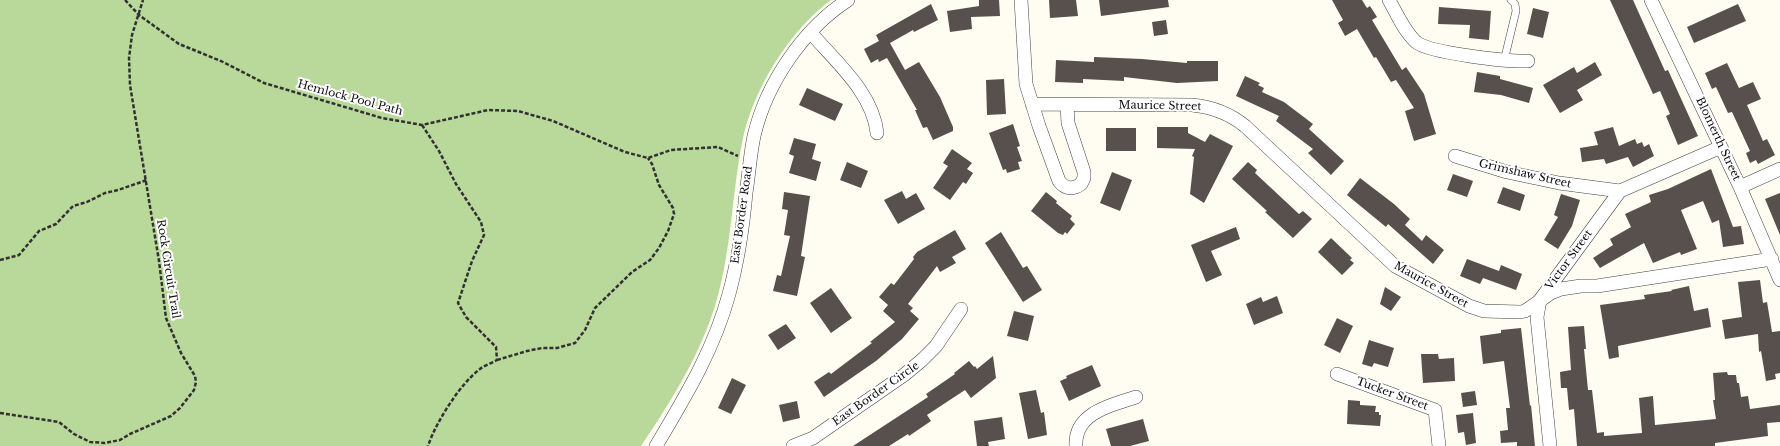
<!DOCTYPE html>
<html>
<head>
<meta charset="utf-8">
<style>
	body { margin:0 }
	canvas { display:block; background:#fffcf2 }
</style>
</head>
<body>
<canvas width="1780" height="446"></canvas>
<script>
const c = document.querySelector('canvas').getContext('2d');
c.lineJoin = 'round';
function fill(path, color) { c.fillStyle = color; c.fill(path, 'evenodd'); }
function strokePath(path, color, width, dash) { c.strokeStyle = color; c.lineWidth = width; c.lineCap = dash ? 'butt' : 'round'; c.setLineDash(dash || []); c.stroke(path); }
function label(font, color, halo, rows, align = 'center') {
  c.font = font + ' "Libre Baskerville",serif'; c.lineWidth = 4; c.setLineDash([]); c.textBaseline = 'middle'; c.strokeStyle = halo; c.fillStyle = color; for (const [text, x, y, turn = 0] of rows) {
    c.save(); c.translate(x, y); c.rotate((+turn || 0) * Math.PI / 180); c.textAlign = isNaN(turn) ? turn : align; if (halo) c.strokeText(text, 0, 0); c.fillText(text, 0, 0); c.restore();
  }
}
fill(new Path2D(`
	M 0,0 L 831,0 C 790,30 754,88 743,138 C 732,191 732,246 717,299 C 702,352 672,400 641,446 L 0,446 Z`), '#b9d99b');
fill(new Path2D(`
	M 979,0 L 999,0 L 1000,16 L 971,17 L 972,29 L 950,32 L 947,11 L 979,6 Z
	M 1049,0 L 1076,0 L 1078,16 L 1050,18 Z
	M 1099,0 L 1168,0 L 1169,7 L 1101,16 Z
	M 1332,0 L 1362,0 L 1367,8 L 1370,6 L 1377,17 L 1372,20 L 1402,70 L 1406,67 L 1424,94 L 1436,134 L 1414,141 L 1405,111 L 1414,108 L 1396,80 L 1391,82 L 1376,57 L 1374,58 L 1357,29 L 1345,36 L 1338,23 L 1343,20 Z
	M 1610,0 L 1633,0 L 1665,71 L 1668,70 L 1698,136 L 1678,145 L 1666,116 L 1670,114 L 1660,91 L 1653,94 Z
	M 931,4 L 938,20 L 914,32 L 913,30 L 890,43 L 905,70 L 919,62 L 940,97 L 953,127 L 953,131 L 933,140 L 927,127 L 923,128 L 915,110 L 917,110 L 887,58 L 879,62 L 878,59 L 871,63 L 864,49 L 879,41 L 876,35 Z
	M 1738,4 L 1746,21 L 1694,43 L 1687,27 Z
	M 1439,7 L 1491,11 L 1489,40 L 1469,38 L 1470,25 L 1438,24 Z
	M 1533,8 L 1549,12 L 1543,38 L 1527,34 Z
	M 1166,20 L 1168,34 L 1154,36 L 1152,22 Z
	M 1094,57 L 1142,59 L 1187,63 L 1187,61 L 1218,61 L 1218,81 L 1177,83 L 1124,77 L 1124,81 L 1083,79 L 1083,83 L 1055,82 L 1056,60 L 1094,62 Z
	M 1595,62 L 1602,75 L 1577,90 L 1583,100 L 1560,113 L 1543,85 L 1574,67 L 1577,73 Z
	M 1727,63 L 1739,88 L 1753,82 L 1761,99 L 1747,105 L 1763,141 L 1767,139 L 1775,155 L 1758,164 L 1756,160 L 1750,163 L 1746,153 L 1750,151 L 1732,112 L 1728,113 L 1716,87 L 1712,89 L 1705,73 Z
	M 1477,72 L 1500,76 L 1500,79 L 1533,88 L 1529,103 L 1501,95 L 1474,92 Z
	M 1245,76 L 1260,83 L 1258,85 L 1264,88 L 1262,92 L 1284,102 L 1313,124 L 1309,129 L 1344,161 L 1331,175 L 1308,153 L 1313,149 L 1276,121 L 1279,116 L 1236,96 Z
	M 1004,79 L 1006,114 L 987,115 L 986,80 Z
	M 807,88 L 843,104 L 835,121 L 799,105 Z
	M 1013,124 L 1020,146 L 1017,147 L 1022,161 L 1018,162 L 1020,169 L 1007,173 L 1006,169 L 1003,170 L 989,133 Z
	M 1157,127 L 1188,127 L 1188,133 L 1205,142 L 1210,134 L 1233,146 L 1204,203 L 1190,194 L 1194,157 L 1192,156 L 1195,149 L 1157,148 Z
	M 1613,127 L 1619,146 L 1635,139 L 1637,144 L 1642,142 L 1644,147 L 1649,144 L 1654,156 L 1633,167 L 1628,157 L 1606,164 L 1604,159 L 1582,162 L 1580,148 L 1598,145 L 1594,132 Z
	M 1106,128 L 1136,128 L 1136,151 L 1106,151 Z
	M 794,138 L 816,144 L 812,159 L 821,162 L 816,181 L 789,173 L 794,156 L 789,154 Z
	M 952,149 L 972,163 L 967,169 L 973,173 L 966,184 L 963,182 L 950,200 L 933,188 L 948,166 L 943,163 Z
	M 847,162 L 868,171 L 861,188 L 840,180 Z
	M 1248,162 L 1257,170 L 1255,173 L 1299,214 L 1303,211 L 1312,219 L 1293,238 L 1265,212 L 1267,211 L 1232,179 Z
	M 1711,169 L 1733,227 L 1741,226 L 1744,244 L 1723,247 L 1719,220 L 1712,223 L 1703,201 L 1681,210 L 1697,249 L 1681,255 L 1680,252 L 1653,263 L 1644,243 L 1600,268 L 1593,258 L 1613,245 L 1610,239 L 1631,227 L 1625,214 L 1651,202 L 1649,195 L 1668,189 Z
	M 1112,172 L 1132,180 L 1120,211 L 1100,203 Z
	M 1453,174 L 1473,181 L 1467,197 L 1447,190 Z
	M 1360,178 L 1394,204 L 1410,219 L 1405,225 L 1422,241 L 1426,235 L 1444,250 L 1433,264 L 1388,224 L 1386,227 L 1347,195 Z
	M 1503,187 L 1525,195 L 1520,211 L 1497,203 Z
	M 902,191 L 906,199 L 916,193 L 925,209 L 898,224 L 884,200 Z
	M 784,192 L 810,196 L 801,256 L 805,257 L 797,296 L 773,291 L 777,275 L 781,276 L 790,236 L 784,235 L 788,210 L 782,209 Z
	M 1046,192 L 1057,201 L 1056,203 L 1072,216 L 1070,219 L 1075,224 L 1067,234 L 1065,232 L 1063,235 L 1058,233 L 1031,211 Z
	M 1780,193 L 1780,235 L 1765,199 Z
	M 1561,194 L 1580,200 L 1572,226 L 1558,249 L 1544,240 L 1558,217 L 1554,215 Z
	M 1236,227 L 1240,239 L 1211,251 L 1222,275 L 1206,282 L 1191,245 Z
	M 955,230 L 966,249 L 952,257 L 956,263 L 940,272 L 937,266 L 908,304 L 913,308 L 910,311 L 919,319 L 902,339 L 876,361 L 824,397 L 814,382 L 829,372 L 831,374 L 872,343 L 870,342 L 895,322 L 883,311 L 888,305 L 879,297 L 891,283 L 894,285 L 914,259 L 913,257 L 917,252 Z
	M 1001,232 L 1023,268 L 1027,266 L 1042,290 L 1023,302 L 985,243 Z
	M 1331,238 L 1352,258 L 1350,260 L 1354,263 L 1342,275 L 1318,252 Z
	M 1467,259 L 1499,271 L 1501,265 L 1522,274 L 1516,290 L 1483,278 L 1480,284 L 1460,276 Z
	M 1760,280 L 1763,303 L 1767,302 L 1772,332 L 1780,331 L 1780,373 L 1775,374 L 1776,379 L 1766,381 L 1761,351 L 1759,352 L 1758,334 L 1725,339 L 1722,320 L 1742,317 L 1738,282 Z
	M 1689,286 L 1694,311 L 1708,308 L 1711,327 L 1618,346 L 1619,357 L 1609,359 L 1600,305 L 1645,299 L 1644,295 L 1672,291 L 1671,290 Z
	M 1385,287 L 1401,297 L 1391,311 L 1380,304 Z
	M 831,288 L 852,318 L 831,333 L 810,303 Z
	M 1277,296 L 1283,313 L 1254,325 L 1246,304 L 1261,297 L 1263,302 Z
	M 1014,311 L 1034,316 L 1028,341 L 1007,336 Z
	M 1337,318 L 1353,326 L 1340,353 L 1324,345 Z
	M 786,324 L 796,338 L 778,350 L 768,335 Z
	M 1584,326 L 1586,349 L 1584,349 L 1588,390 L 1592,390 L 1597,433 L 1604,432 L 1604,436 L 1642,433 L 1639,398 L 1653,396 L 1655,425 L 1716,419 L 1713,400 L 1715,400 L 1713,373 L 1727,372 L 1728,375 L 1736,375 L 1737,383 L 1739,383 L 1741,397 L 1748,396 L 1750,409 L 1780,405 L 1780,422 L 1767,423 L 1768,436 L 1715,443 L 1715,446 L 1577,446 L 1574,409 L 1569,410 L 1567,388 L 1561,388 L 1560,372 L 1571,370 L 1568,327 Z
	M 1521,328 L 1530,406 L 1531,405 L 1535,446 L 1517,446 L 1517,442 L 1501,443 L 1500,431 L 1508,430 L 1506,408 L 1510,408 L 1504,361 L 1483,364 L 1480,336 L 1501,333 L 1501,330 Z
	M 1369,340 L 1394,348 L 1388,367 L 1374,363 L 1372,367 L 1362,364 Z
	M 1421,354 L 1438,354 L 1439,359 L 1454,358 L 1455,381 L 1423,383 Z
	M 993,356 L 996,378 L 971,398 L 965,390 L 927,415 L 931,421 L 909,436 L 908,434 L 889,446 L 853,446 L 928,397 L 926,394 L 955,374 L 954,373 L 969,361 L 974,367 L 975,366 L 977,369 Z
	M 1092,365 L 1101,386 L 1069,401 L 1060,381 L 1067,378 L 1066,376 Z
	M 732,378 L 746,385 L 731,414 L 718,408 Z
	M 1036,390 L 1041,413 L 1044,412 L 1047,435 L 1028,439 L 1019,393 Z
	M 1475,391 L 1477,405 L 1463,407 L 1461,393 Z
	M 1348,400 L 1360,401 L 1360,405 L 1376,406 L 1375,412 L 1379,412 L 1379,415 L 1381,415 L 1380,426 L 1347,424 Z
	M 797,401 L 800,418 L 783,422 L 779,405 Z
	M 1473,413 L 1476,443 L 1466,445 L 1464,432 L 1458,433 L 1456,415 Z
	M 1002,417 L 1005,439 L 988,442 L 989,446 L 977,446 L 974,421 Z
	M 1143,419 L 1149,441 L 1130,446 L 1111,446 L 1106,429 Z`), '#58504c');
const service = new Path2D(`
	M 1504,61 L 1516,11 L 1515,4 L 1511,0`);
const minor = new Path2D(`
	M 1021,0 L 1026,84 L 1039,126 L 1059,181 C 1065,189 1073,190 1081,184 L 1084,178 L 1084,172 L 1068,123 L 1067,105
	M 1389,0 C 1397,14 1404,31 1416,42 C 1429,53 1509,62 1528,61
	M 1651,0 L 1740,187 L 1780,280
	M 811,33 C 836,62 873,93 877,133
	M 1032,104 L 1192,105 C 1213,107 1229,113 1245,126 L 1395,266 L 1469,306 L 1484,311 L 1520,312 L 1525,311 L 1551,293 L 1561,289 L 1581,286 L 1597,286 L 1772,259
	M 1455,156 L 1507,172 L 1559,183 L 1620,191
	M 1740,187 L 1780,169
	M 1337,374 L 1435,410 L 1439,446
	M 656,446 C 685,397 714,350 729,294 C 738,261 743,227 746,193 C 749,174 750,155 754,136 C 766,84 803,29 848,0
	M 793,446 L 813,438 L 904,375 L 922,360 L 936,346 L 961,309
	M 1076,446 C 1074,413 1111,405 1136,397
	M 1550,446 L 1537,317 L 1540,300 L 1620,191 L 1721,147`);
strokePath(service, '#424242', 8);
strokePath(minor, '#424242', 14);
strokePath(new Path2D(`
	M 125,0 L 139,15 L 179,44 L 221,61 L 264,83 L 382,118 L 422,125 L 488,110 L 518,111 L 553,121 L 625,152 L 648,158 L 671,150 L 718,147 L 738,156
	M 422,125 L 439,151 L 456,184 L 481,222 L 484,235 L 472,261 L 458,303 L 466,317 L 496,347 L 497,360 C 492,363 485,365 480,369 C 460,384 436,422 428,446
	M 0,260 L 19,255 L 39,231 L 56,224 L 73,206 L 87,202 L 105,193 L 118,190 L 147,180
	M 497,360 L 527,351 L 542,348 L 557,348 L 575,343 L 585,330 L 595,308 L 632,272 L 650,260 L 659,248 L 668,231 L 674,214 L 673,208 L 659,185 L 652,164 L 648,158
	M 0,413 L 59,422 L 74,434 L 90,442 L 105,443 L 120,440 L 130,434 L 171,416 L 180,408 L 194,390 L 196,382 L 195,376 L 181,353 L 166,318 L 159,261 L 130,85 L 129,58 L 132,35 L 143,0`), '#313131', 2.5, [4, 2]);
strokePath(service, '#fff', 7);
strokePath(minor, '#fff', 13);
label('11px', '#0f0f0f', '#fff', [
	["Hemlock Pool Path",350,98,15],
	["Maurice Street",1160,106,1],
	["Blomerth Street",1718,139,65],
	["Grimshaw Street",1525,174,13],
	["East Border Road",742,215,-82],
	["Victor Street",1569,260,-54],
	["Rock Circuit Trail",168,269,81],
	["Maurice Street",1431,285,29],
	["East Border Circle",876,394,-35],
	["Tucker Street",1392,394,20]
]);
</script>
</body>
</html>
